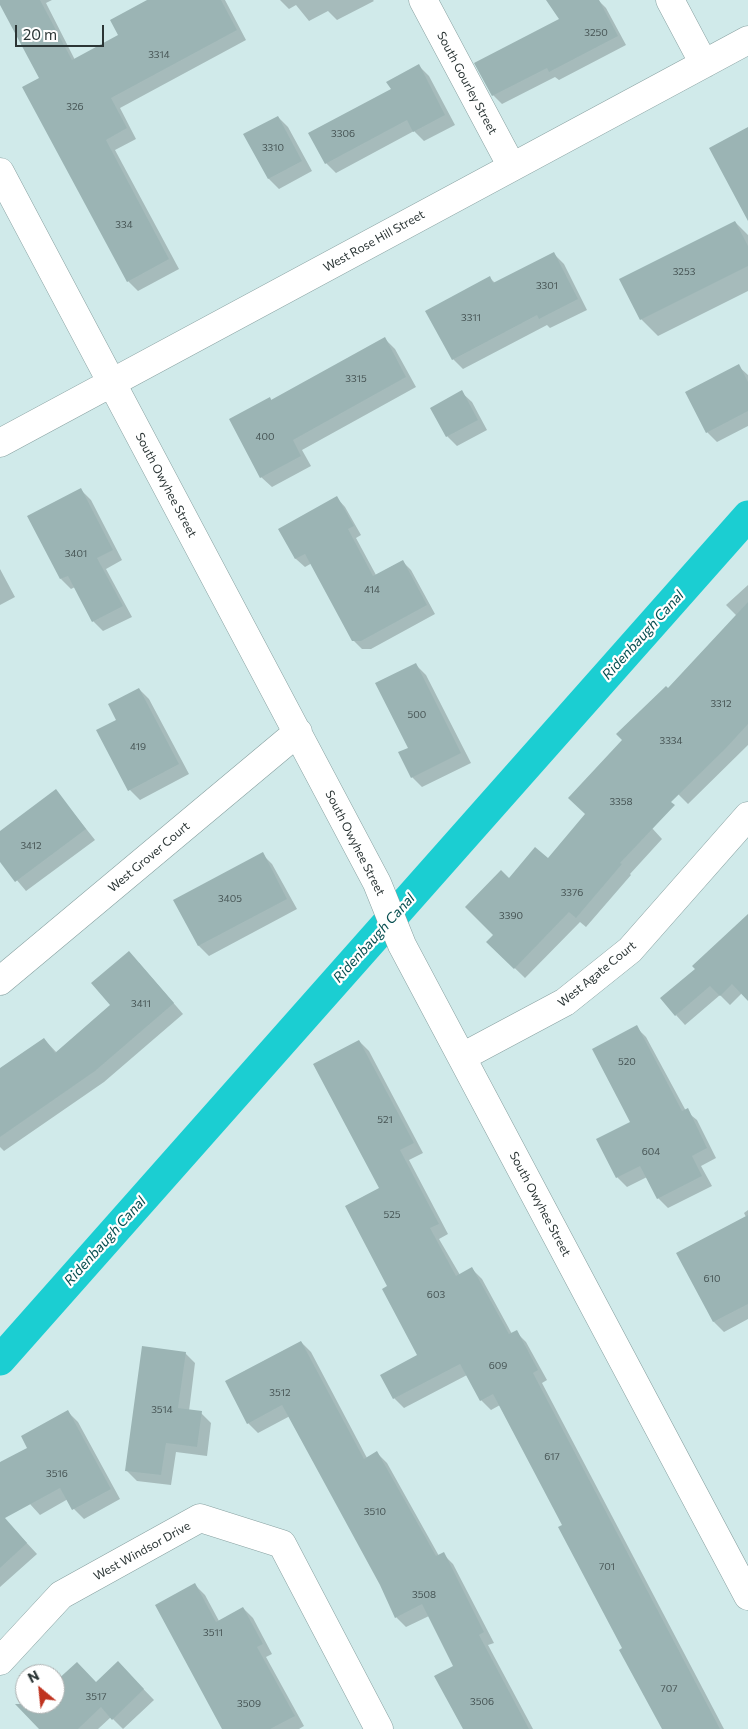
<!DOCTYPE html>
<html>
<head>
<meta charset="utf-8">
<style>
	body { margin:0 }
	#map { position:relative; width:748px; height:1729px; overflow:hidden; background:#d0eaea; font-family:Commissioner,sans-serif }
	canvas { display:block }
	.north { position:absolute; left:15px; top:1664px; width:50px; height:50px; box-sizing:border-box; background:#fff; border:1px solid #aaaeae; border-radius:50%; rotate:332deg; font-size:14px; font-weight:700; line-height:20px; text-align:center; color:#2b3535 }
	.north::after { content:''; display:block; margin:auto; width:18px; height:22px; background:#bf331f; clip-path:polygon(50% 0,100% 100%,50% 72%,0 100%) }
	.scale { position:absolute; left:15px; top:25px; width:89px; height:22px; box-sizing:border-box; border:2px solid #2b3535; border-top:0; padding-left:6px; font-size:15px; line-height:18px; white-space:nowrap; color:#2b3535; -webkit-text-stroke:4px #fff; paint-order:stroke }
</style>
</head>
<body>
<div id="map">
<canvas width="748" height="1729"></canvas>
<div class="north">N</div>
<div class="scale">20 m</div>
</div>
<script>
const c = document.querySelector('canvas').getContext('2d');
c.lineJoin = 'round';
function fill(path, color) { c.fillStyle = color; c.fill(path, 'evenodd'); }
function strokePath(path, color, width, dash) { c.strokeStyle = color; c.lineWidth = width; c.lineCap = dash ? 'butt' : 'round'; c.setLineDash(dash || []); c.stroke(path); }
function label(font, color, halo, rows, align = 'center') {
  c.font = font + ' Commissioner,sans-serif'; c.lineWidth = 4.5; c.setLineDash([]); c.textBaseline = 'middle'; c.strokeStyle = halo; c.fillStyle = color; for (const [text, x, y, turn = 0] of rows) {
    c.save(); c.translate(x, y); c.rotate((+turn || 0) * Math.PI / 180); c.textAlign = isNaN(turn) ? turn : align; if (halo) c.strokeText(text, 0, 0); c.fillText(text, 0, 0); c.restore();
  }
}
fill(new Path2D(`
	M 0,0 L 52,0 L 46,3 L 75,60 L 120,36 L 148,0 L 225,0 L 246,40 L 120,108 L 136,139 L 115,150 L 179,269 L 138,291 L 128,281 L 40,78 Z
	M 280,0 L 373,0 L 374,1 L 337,20 L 328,11 L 309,21 L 296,5 L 289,9 Z
	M 548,0 L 598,0 L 606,8 L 626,45 L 559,80 L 555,77 L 502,104 L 493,95 L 560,19 Z
	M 419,66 L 429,76 L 455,125 L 424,141 L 414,131 L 336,173 L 326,163 L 392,90 Z
	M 278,117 L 288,127 L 312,171 L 279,189 L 269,179 L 245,135 Z
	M 735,222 L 748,235 L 748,291 L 658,336 L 641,319 Z
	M 554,254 L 564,264 L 587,310 L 550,328 L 547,325 L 463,369 L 453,359 L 490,278 L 495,283 Z
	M 385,339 L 395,349 L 416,387 L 302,450 L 311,466 L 272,487 L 261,477 L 270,398 L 272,401 Z
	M 738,366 L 748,375 L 748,426 L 717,442 L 707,432 Z
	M 461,392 L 472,402 L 487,430 L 457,446 L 447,436 Z
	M 80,489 L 91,500 L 122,560 L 106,569 L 132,617 L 103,631 L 93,621 L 75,587 L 71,589 L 61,579 Z
	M 337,498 L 345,507 L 361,535 L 356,538 L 376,575 L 402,561 L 411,570 L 435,614 L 371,649 L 362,649 L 353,640 L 312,563 L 305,567 L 296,559 L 280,530 Z
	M 0,569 L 15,597 L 0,605 Z
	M 748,585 L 748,745 L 688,804 L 671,787 L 641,816 L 662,839 L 630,874 L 631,875 L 586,927 L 580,922 L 525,978 L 488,942 L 495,935 L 509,879 L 548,860 L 586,814 L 668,690 L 737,616 L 726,605 Z
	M 415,664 L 426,675 L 471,763 L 422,787 L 412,777 L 410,748 Z
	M 139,689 L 149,699 L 189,774 L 140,800 L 130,790 L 98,731 L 117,720 Z
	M 56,791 L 95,840 L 26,891 L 0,860 L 0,832 Z
	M 262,854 L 272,864 L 297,909 L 209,956 L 199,946 L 175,900 Z
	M 748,932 L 748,999 L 742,993 L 730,1005 L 720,995 L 685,1025 L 676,1015 Z
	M 139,963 L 183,1014 L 104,1082 L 4,1151 L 0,1147 L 0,1070 L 44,1039 L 57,1053 L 111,1005 Z
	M 636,1027 L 646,1037 L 686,1111 L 697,1120 L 716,1158 L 701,1166 L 712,1186 L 668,1208 L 658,1198 L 647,1177 L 627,1187 L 617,1177 L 632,1122 Z
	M 359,1041 L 369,1051 L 423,1153 L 409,1160 L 448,1234 L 439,1239 L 460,1275 L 472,1269 L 482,1279 L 512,1334 L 516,1332 L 526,1342 L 547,1380 L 542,1383 L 724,1729 L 663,1729 L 564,1525 L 500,1405 L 491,1410 L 481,1400 L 467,1375 L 404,1408 L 394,1398 L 419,1356 L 389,1286 L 380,1188 Z
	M 748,1210 L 748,1319 L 724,1332 L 714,1322 L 678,1254 L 746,1217 L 744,1213 Z
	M 301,1342 L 311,1352 L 367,1458 L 377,1453 L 387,1463 L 439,1556 L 443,1554 L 453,1564 L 494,1643 L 488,1645 L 533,1729 L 464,1729 L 455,1666 L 429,1616 L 406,1627 L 396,1617 L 381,1585 L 290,1416 L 258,1433 L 248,1423 Z
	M 185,1353 L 195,1363 L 189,1411 L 201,1413 L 211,1423 L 207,1456 L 176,1452 L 171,1485 L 137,1481 L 127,1471 Z
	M 68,1412 L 78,1422 L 120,1499 L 84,1519 L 74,1509 L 68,1499 L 40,1515 L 30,1504 L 28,1448 Z
	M 0,1514 L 37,1554 L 0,1587 Z
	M 195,1585 L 205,1595 L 219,1621 L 243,1608 L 253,1618 L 272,1654 L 266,1657 L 304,1726 L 299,1729 L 224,1729 Z
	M 128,1673 L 154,1700 L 123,1729 L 111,1717 L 98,1729 L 41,1729 L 34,1704 L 55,1704 L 55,1684 L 96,1683 Z`), '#0003');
strokePath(new Path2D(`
	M 0,1360 L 748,516`), '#1bced2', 31);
fill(new Path2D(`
	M 0,0 L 40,0 L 72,60 L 118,35 L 110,20 L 147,0 L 221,0 L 237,30 L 111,98 L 127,128 L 106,140 L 169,259 L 127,282 L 22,87 L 39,78 L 0,5 Z
	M 546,0 L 599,0 L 618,36 L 549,72 L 547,68 L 492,96 L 474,63 L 559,19 Z
	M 419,64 L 445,115 L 413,132 L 407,120 L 325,164 L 308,133 L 391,89 L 386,82 Z
	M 278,116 L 302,161 L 268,179 L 243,134 Z
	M 748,127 L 748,221 L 709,148 Z
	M 735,221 L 748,246 L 748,266 L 640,320 L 619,279 Z
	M 554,252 L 578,299 L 539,319 L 537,315 L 452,360 L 425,311 L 490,276 L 493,283 Z
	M 385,337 L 406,377 L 293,440 L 301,456 L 260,478 L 229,419 L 270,397 L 271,400 Z
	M 739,364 L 748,382 L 748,411 L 706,433 L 685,392 Z
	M 462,390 L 478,420 L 446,437 L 430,408 Z
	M 81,488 L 113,550 L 97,558 L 123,606 L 92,622 L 68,576 L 60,579 L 27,516 Z
	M 337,496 L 354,526 L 348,529 L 373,576 L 403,560 L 427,605 L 361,641 L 352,641 L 305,554 L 295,559 L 278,529 Z
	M 748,602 L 748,724 L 726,748 L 671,802 L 675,805 L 620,863 L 622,864 L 576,918 L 569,912 L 514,969 L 486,942 L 493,935 L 465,907 L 501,870 L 509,878 L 535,847 L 548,858 L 585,814 L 568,798 L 622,740 L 616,734 L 666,686 L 668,688 Z
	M 416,663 L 461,753 L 411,778 L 398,752 L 408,748 L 375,683 Z
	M 139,688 L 179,764 L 128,791 L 96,730 L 116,720 L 108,704 Z
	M 56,789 L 86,829 L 15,882 L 0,862 L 0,831 Z
	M 263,852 L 287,899 L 198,946 L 173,900 Z
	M 748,914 L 748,1001 L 732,984 L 720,996 L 710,986 L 675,1016 L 660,998 L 695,969 L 692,966 Z
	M 129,951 L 174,1003 L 95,1071 L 0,1137 L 0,1068 L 44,1038 L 55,1053 L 110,1005 L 91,983 Z
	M 637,1025 L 682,1111 L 688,1108 L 707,1148 L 692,1156 L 702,1176 L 657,1199 L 640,1166 L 616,1178 L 596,1139 L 630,1122 L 592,1049 Z
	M 359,1040 L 414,1143 L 400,1150 L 439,1224 L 430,1228 L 456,1276 L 472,1267 L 509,1334 L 517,1330 L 538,1370 L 533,1373 L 720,1729 L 662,1729 L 619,1650 L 622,1648 L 558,1527 L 562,1525 L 493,1394 L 480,1401 L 460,1364 L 393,1399 L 380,1375 L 417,1355 L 382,1289 L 387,1286 L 345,1206 L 379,1188 L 313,1064 Z
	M 748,1215 L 748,1304 L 713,1322 L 676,1253 Z
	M 301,1341 L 364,1459 L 377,1451 L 436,1556 L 444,1552 L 484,1632 L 479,1635 L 529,1729 L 463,1729 L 434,1676 L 453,1666 L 422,1604 L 395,1618 L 380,1585 L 282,1405 L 247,1424 L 225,1381 Z
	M 142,1346 L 186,1352 L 178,1408 L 202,1411 L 197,1447 L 166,1443 L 161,1475 L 125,1471 Z
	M 68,1410 L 111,1489 L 72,1510 L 60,1488 L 5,1518 L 27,1543 L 0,1568 L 0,1462 L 27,1448 L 21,1436 Z
	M 195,1583 L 216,1622 L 243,1607 L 263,1644 L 257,1647 L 295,1716 L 270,1729 L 222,1729 L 155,1605 Z
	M 118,1661 L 144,1689 L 112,1720 L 101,1707 L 78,1729 L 39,1729 L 15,1704 L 55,1704 L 55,1682 L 77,1662 L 96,1682 Z`), '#9bb4b4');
const minor = new Path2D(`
	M 423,0 L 512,167
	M 670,0 L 704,64
	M 0,172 L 377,883 L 402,945 L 748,1596
	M 0,443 L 748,40
	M 0,981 L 298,732
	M 462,1057 L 565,1002 L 630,950 L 748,816
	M 0,1661 L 61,1595 L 200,1518 L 282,1544 L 379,1729`);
strokePath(minor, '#87a0a0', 29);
strokePath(minor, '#fff', 28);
label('10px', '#475555', null, [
	["3250",596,33],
	["3314",159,55],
	["326",75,107],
	["3306",343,134],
	["3310",273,148],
	["334",124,225],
	["3253",684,272],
	["3301",547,286],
	["3311",471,318],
	["3315",356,379],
	["400",265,437],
	["3401",76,554],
	["414",372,590],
	["3312",721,704],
	["500",417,715],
	["3334",671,741],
	["419",138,747],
	["3358",621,802],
	["3412",31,846],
	["3376",572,893],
	["3405",230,899],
	["3390",511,916],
	["3411",141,1004],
	["520",627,1062],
	["521",385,1120],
	["604",651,1152],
	["525",392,1215],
	["610",712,1279],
	["603",436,1295],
	["609",498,1366],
	["3512",280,1393],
	["3514",162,1410],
	["617",552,1457],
	["3516",57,1474],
	["3510",375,1512],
	["701",607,1567],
	["3508",424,1595],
	["3511",213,1633],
	["707",669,1689],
	["3517",96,1697],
	["3506",482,1702],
	["3509",249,1704]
]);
label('12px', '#2b3535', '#fff', [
	["South Gourley Street",467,83,62],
	["West Rose Hill Street",374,241,-29],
	["South Owyhee Street",166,485,62],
	["South Owyhee Street",355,843,63],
	["West Grover Court",149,857,-40],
	["West Agate Court",597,974,-39],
	["South Owyhee Street",540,1204,62],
	["West Windsor Drive",142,1551,-29]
]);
label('italic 14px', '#064e50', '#fff', [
	["Ridenbaugh Canal",643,635,-48],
	["Ridenbaugh Canal",374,938,-48],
	["Ridenbaugh Canal",105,1241,-48]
]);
</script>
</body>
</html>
